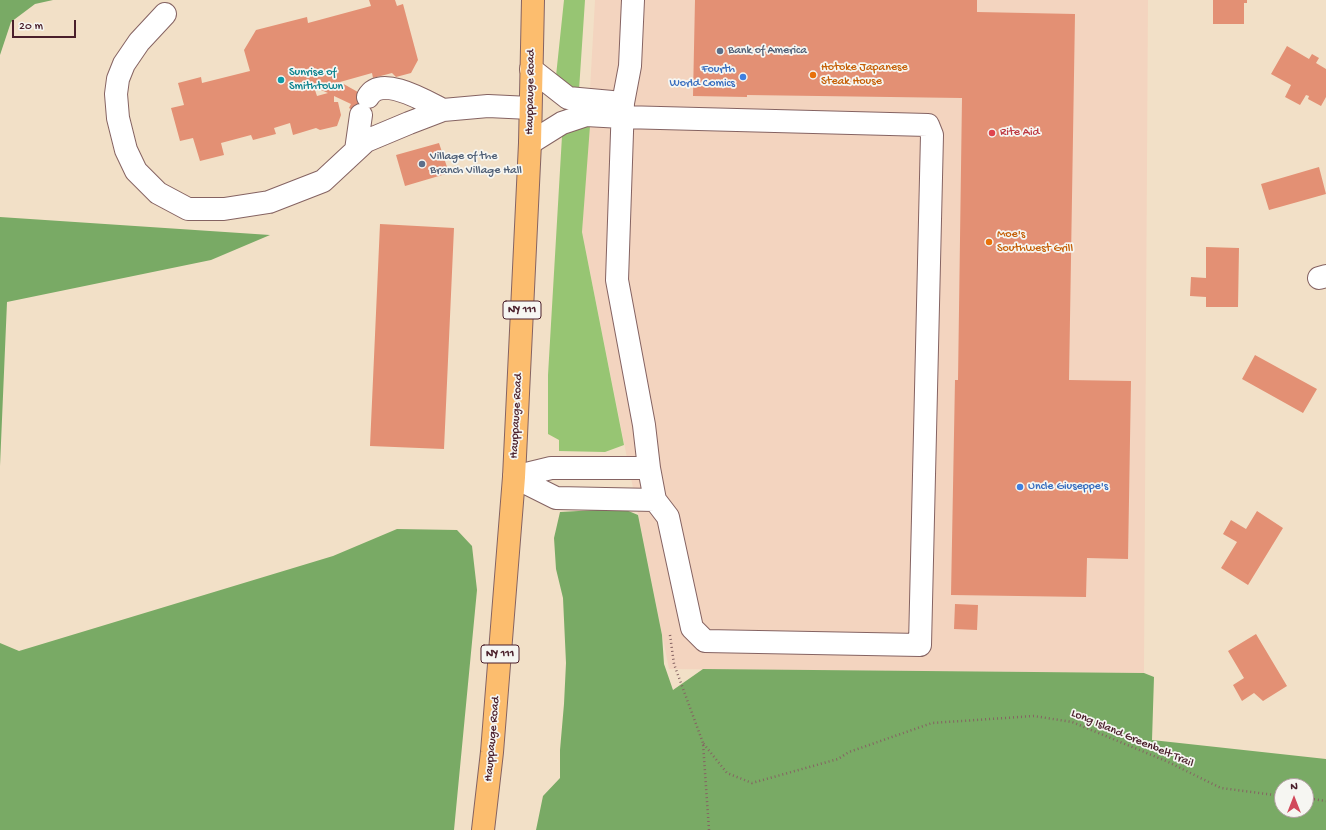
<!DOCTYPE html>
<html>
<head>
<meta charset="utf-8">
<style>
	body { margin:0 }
	#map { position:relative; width:1326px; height:830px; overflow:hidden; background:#f2e0c7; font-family:"Gochi Hand",sans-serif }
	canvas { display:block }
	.north { position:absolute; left:1274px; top:778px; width:40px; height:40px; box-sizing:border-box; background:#f6f6f2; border:1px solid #b1a0a2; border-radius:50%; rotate:0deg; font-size:11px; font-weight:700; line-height:16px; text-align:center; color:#4a1f2b }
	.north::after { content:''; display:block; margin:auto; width:14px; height:18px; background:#d1495b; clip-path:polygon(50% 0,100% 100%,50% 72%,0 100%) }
	.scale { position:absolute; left:12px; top:20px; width:64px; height:18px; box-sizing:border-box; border:2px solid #4a1f2b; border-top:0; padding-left:5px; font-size:12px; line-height:14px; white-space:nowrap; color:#4a1f2b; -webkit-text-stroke:3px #f6f6f2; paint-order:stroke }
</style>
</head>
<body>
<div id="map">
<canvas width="1326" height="830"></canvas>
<div class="north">N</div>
<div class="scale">20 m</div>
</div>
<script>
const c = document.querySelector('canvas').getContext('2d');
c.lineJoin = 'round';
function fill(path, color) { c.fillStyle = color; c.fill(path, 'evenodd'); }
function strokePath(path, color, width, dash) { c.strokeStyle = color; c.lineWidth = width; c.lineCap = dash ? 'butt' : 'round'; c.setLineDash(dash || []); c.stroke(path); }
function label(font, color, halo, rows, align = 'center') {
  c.font = font + ' "Gochi Hand",sans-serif'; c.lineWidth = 3.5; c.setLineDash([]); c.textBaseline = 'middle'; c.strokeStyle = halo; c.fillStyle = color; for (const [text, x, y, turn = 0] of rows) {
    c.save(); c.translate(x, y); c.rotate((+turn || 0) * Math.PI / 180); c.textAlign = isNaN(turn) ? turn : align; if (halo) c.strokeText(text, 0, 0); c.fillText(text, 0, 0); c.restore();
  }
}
fill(new Path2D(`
	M 595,0 L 1148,0 L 1144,673 L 669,669 L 582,232 Z`), '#f3d4bf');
fill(new Path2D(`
	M 564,0 L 585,0 L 579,90 L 569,89 L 556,76 Z
	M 590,126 L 582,232 L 624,445 L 605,452 L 559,451 L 559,440 L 548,434 L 548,375 L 562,136 L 571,127 Z`), '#97c573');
fill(new Path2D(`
	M 0,0 L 53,0 L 35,4 L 11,22 L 0,55 Z
	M 0,217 L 270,235 L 211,260 L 7,302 L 0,466 Z
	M 597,510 L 626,510 L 638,515 L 662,635 L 664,664 L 673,690 L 703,669 L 1144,673 L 1154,677 L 1152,740 L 1326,759 L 1326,830 L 536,830 L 543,796 L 560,778 L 560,750 L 564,704 L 566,663 L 563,598 L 556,569 L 554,538 L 560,512 ZM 1282,786 L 1306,786 L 1306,810 L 1282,810 Z
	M 397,529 L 457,530 L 472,546 L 477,590 L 454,830 L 0,830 L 0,643 L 19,651 L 333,556 Z`), '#79aa65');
fill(new Path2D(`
	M 369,0 L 395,0 L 397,6 L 403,4 L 418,60 L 411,73 L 396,77 L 392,73 L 373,78 L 372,73 L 340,82 L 374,101 L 367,118 L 349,108 L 351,104 L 334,96 L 334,102 L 338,102 L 341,115 L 337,126 L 320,130 L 316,128 L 293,135 L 290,123 L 274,128 L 276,134 L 253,140 L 251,135 L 221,143 L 224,155 L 200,161 L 193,138 L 180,141 L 171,108 L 184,105 L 178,83 L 201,77 L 202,83 L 250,71 L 244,50 L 256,30 L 307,17 L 308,23 L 371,6 ZM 314,87 L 328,93 L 317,96 Z
	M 695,0 L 977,0 L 977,12 L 1075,14 L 1069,380 L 1131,381 L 1128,559 L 1087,558 L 1086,597 L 951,595 L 955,380 L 958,380 L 962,98 L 747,95 L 747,97 L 693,96 Z
	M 1213,0 L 1247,0 L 1247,3 L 1244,3 L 1244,24 L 1213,24 Z
	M 1287,46 L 1309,59 L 1312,54 L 1319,58 L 1316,63 L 1326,69 L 1326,97 L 1321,106 L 1308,99 L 1309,96 L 1306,95 L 1300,105 L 1285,97 L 1291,85 L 1271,74 Z
	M 439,143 L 449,173 L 405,186 L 396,155 Z
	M 1319,167 L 1326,194 L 1269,210 L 1261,184 Z
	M 380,224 L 454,228 L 444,449 L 370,446 Z
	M 1206,247 L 1239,248 L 1238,307 L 1206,307 L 1206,297 L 1190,296 L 1191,277 L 1206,278 Z
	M 1255,355 L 1317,389 L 1303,413 L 1242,379 Z
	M 1257,511 L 1283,528 L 1248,585 L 1221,568 L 1237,542 L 1223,534 L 1231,520 L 1246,529 Z
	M 955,604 L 978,605 L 977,630 L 954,629 Z
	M 1256,634 L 1287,686 L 1263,701 L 1254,693 L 1242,701 L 1233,685 L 1244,678 L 1228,651 Z`), '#e39074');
const minor = new Path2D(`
	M 165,14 L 139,42 L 124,64 L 118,79 L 116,94 L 118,118 L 126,150 L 136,171 L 158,193 L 188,209 L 224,209 L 269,202 L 323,181 L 366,141 L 409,123 L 443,110 L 488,106 L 530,108
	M 531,69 L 568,98 L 612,102
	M 368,97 C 381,74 427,102 443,110
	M 530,143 L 562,123 L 586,115 L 622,117 L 928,125 L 932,135 L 920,645 L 705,641 L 692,628 L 668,517 L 655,500 L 649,468 L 644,425 L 617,280 L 623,103 L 630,66 L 633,0
	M 356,150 L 361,115
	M 1319,278 L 1326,276
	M 514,477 L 556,498 L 655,500
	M 514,477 L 551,468 L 649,468`);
const major = new Path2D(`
	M 483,830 L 492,752 L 514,477 L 530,143 L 533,0`);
strokePath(minor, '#856362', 24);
strokePath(major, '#856362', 24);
strokePath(new Path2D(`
	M 670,635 L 674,664 L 703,743
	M 1306,798 L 1326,801
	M 709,830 L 703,743 L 727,773 L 752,783 L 838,759 L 849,752 L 932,723 L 1034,716 L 1072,722 L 1166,761 L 1221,788 L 1282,796`), '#856362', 2.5, [1, 3]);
strokePath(minor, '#fff', 22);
strokePath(major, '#fcbd6e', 22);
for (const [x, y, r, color] of [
	[720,51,4,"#5c6f8a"],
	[813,75,4,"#e8710a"],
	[743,77,4,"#3f7fe0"],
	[281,80,4,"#0f9aa8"],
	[992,133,4,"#e0444e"],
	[422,164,4,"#5c6f8a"],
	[989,242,4,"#e8710a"],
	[1020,487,4,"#3f7fe0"]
]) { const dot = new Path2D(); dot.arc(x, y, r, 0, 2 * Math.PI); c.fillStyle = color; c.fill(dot); strokePath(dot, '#f6f6f2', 1.5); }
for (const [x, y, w] of [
	[522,310,38],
	[500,654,38]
]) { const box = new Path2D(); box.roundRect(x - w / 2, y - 9, w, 18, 3); c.fillStyle = '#f6f6f2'; c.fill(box); strokePath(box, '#4a1f2b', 1); }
label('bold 11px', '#4a1f2b', null, [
	["NY 111",522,310],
	["NY 111",500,654]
]);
label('12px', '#4e5e75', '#f6f6f2', [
	["Bank of America",728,51],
	["Village of the",430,157],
	["Branch Village Hall",430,171]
], 'left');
label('12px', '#c56008', '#f6f6f2', [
	["Hotoke Japanese",821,68],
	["Steak House",821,82],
	["Moe's",997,235],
	["Southwest Grill",997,249]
], 'left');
label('12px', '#366cbe', '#f6f6f2', [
	["Fourth",735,70],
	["World Comics",735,84],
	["Uncle Giuseppe's",1028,487,"left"]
], 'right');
label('12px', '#0d838f', '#f6f6f2', [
	["Sunrise of",289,73],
	["Smithtown",289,87]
], 'left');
label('12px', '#4a1f2b', '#f6f6f2', [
	["Hauppauge Road",531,92,-89],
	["Hauppauge Road",517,416,-87],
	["Hauppauge Road",493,739,-85],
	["Long Island Greenbelt Trail",1132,739,23]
]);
label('12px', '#be3a42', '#f6f6f2', [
	["Rite Aid",1000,133]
], 'left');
</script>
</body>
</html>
